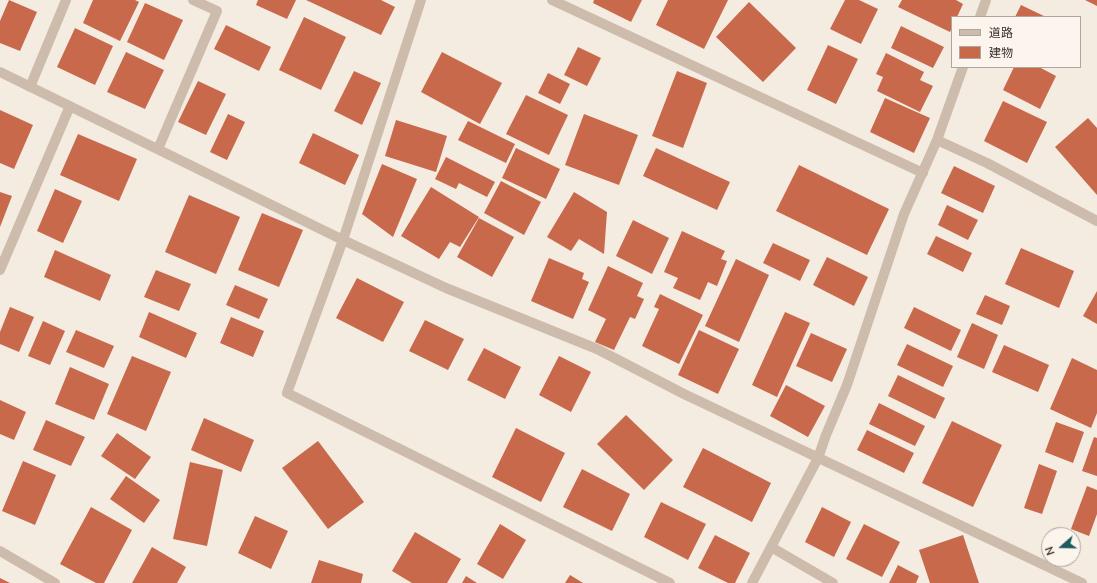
<!DOCTYPE html>
<html>
<head>
<meta charset="utf-8">
<style>
	body { margin:0 }
	#map { position:relative; width:1097px; height:583px; overflow:hidden; background:#f4ebe1; font-family:"Nunito Sans","Noto Sans JP",sans-serif }
	canvas { display:block }
	.legend { position:absolute; left:951px; top:16px; width:130px; height:52px; box-sizing:border-box; background:#fbf5ee; border:1px solid #aea6a0; margin:0; padding:5px 7px; list-style:none; font-size:12px; color:#3b302b }
	.legend li { display:flex; align-items:center; gap:8px; height:20px }
	.legend b { width:20px; border:1px solid #aea6a0 }
	.north { position:absolute; left:1041px; top:527px; width:40px; height:40px; box-sizing:border-box; background:#fbf5ee; border:1px solid #aea6a0; border-radius:50%; rotate:250deg; font-size:11px; font-weight:700; line-height:16px; text-align:center; color:#3b302b }
	.north::after { content:''; display:block; margin:auto; width:14px; height:18px; background:#1f5a5e; clip-path:polygon(50% 0,100% 100%,50% 72%,0 100%) }
</style>
</head>
<body>
<div id="map">
<canvas width="1097" height="583"></canvas>
<ul class="legend">
<li><b style="height:5px;background:#cdbbac"></b>道路</li>
<li><b style="height:11px;background:#c8694b"></b>建物</li>
</ul>
<div class="north">N</div>
</div>
<script>
const c = document.querySelector('canvas').getContext('2d');
c.lineJoin = 'round';
function fill(path, color) { c.fillStyle = color; c.fill(path, 'evenodd'); }
function strokePath(path, color, width, dash) { c.strokeStyle = color; c.lineWidth = width; c.lineCap = dash ? 'butt' : 'round'; c.setLineDash(dash || []); c.stroke(path); }
fill(new Path2D(`
	M 9,0 L 37,12 L 20,51 L 0,43 L 0,21 Z
	M 93,0 L 135,0 L 139,2 L 120,41 L 83,23 Z
	M 258,0 L 296,0 L 287,19 L 256,5 Z
	M 306,0 L 381,0 L 395,7 L 381,35 Z
	M 594,0 L 642,0 L 631,22 L 593,3 Z
	M 668,0 L 728,0 L 704,49 L 656,25 Z
	M 845,0 L 859,0 L 878,9 L 861,44 L 830,29 Z
	M 902,0 L 956,0 L 963,4 L 957,17 L 952,17 L 952,28 L 950,32 L 898,7 Z
	M 1085,0 L 1097,0 L 1097,6 Z
	M 749,2 L 796,48 L 763,82 L 716,37 Z
	M 145,3 L 183,20 L 164,60 L 127,42 Z
	M 1021,5 L 1046,17 L 1015,17 Z
	M 304,17 L 346,37 L 321,90 L 279,70 Z
	M 226,25 L 271,47 L 259,71 L 214,49 Z
	M 901,26 L 944,47 L 933,68 L 891,48 Z
	M 75,28 L 113,46 L 95,85 L 57,67 Z
	M 828,45 L 858,59 L 836,104 L 807,90 Z
	M 578,47 L 601,58 L 587,86 L 564,75 Z
	M 126,52 L 164,70 L 145,109 L 107,92 Z
	M 442,52 L 502,83 L 480,124 L 421,92 Z
	M 886,53 L 924,72 L 920,80 L 933,86 L 920,112 L 877,91 L 883,77 L 876,74 Z
	M 1014,67 L 1039,67 L 1056,76 L 1040,109 L 1003,90 Z
	M 354,71 L 381,83 L 362,125 L 334,111 Z
	M 677,71 L 707,83 L 683,148 L 652,136 Z
	M 548,73 L 570,84 L 560,104 L 538,93 Z
	M 198,81 L 226,94 L 206,135 L 178,122 Z
	M 526,95 L 568,115 L 549,155 L 506,134 Z
	M 885,98 L 930,118 L 914,153 L 870,132 Z
	M 1003,101 L 1047,122 L 1027,163 L 984,141 Z
	M 0,110 L 33,125 L 14,169 L 0,163 Z
	M 228,114 L 245,122 L 227,160 L 210,152 Z
	M 584,114 L 638,135 L 619,185 L 565,165 Z
	M 1088,118 L 1097,128 L 1097,195 L 1055,147 Z
	M 396,120 L 447,136 L 436,172 L 385,156 Z
	M 468,121 L 515,144 L 506,163 L 458,140 Z
	M 313,133 L 359,155 L 345,185 L 299,163 Z
	M 78,134 L 137,159 L 119,201 L 60,175 Z
	M 516,148 L 560,169 L 546,199 L 502,178 Z
	M 656,148 L 730,182 L 717,210 L 643,176 Z
	M 446,157 L 495,182 L 487,197 L 459,183 L 456,189 L 435,179 Z
	M 382,164 L 417,179 L 393,237 L 362,214 Z
	M 799,165 L 889,209 L 867,255 L 776,211 Z
	M 954,166 L 995,186 L 983,213 L 941,193 Z
	M 501,181 L 541,202 L 524,235 L 484,213 Z
	M 431,187 L 479,217 L 460,247 L 450,242 L 439,259 L 401,236 Z
	M 55,189 L 82,201 L 63,243 L 37,231 Z
	M 0,192 L 12,196 L 0,227 Z
	M 574,192 L 607,212 L 604,254 L 579,239 L 571,251 L 547,237 Z
	M 189,195 L 240,217 L 216,274 L 165,252 Z
	M 947,205 L 978,220 L 968,240 L 938,225 Z
	M 262,213 L 303,230 L 279,287 L 238,270 Z
	M 479,218 L 514,237 L 492,277 L 457,257 Z
	M 633,220 L 669,238 L 652,274 L 616,256 Z
	M 682,231 L 725,251 L 721,259 L 727,261 L 717,286 L 708,282 L 700,300 L 673,288 L 678,278 L 664,272 Z
	M 936,236 L 972,253 L 963,272 L 927,254 Z
	M 773,243 L 810,260 L 800,281 L 763,263 Z
	M 1021,248 L 1074,271 L 1059,308 L 1005,284 Z
	M 55,250 L 111,275 L 100,301 L 44,277 Z
	M 827,257 L 868,277 L 854,306 L 813,285 Z
	M 549,258 L 584,273 L 582,279 L 589,282 L 573,319 L 531,301 Z
	M 736,259 L 769,275 L 739,342 L 705,326 Z
	M 608,266 L 643,283 L 637,296 L 644,299 L 635,319 L 630,317 L 614,350 L 595,342 L 606,319 L 588,310 Z
	M 156,270 L 191,284 L 179,311 L 144,297 Z
	M 357,278 L 404,302 L 383,342 L 336,318 Z
	M 235,285 L 268,299 L 259,319 L 226,305 Z
	M 1097,291 L 1097,324 L 1083,316 Z
	M 660,294 L 703,315 L 679,364 L 642,346 L 659,309 L 654,307 Z
	M 985,295 L 1010,306 L 1002,325 L 976,314 Z
	M 10,307 L 34,317 L 19,352 L 0,344 L 0,332 Z
	M 914,307 L 961,330 L 951,351 L 904,328 Z
	M 149,312 L 197,333 L 186,358 L 139,337 Z
	M 785,312 L 810,323 L 777,397 L 752,385 Z
	M 231,317 L 264,331 L 253,357 L 220,343 Z
	M 425,320 L 464,339 L 448,370 L 409,351 Z
	M 43,321 L 65,331 L 50,365 L 28,356 Z
	M 972,323 L 998,335 L 984,369 L 957,357 Z
	M 76,330 L 114,346 L 104,368 L 66,352 Z
	M 699,330 L 739,349 L 718,394 L 678,375 Z
	M 811,333 L 847,349 L 832,382 L 796,366 Z
	M 907,344 L 953,366 L 943,387 L 897,365 Z
	M 1004,345 L 1049,365 L 1038,392 L 992,372 Z
	M 484,348 L 521,367 L 505,399 L 467,380 Z
	M 132,356 L 171,372 L 146,431 L 107,414 Z
	M 559,356 L 591,372 L 571,412 L 539,395 Z
	M 1072,358 L 1097,370 L 1097,413 L 1091,428 L 1050,409 Z
	M 70,367 L 109,384 L 94,420 L 55,404 Z
	M 898,375 L 945,398 L 935,419 L 888,396 Z
	M 786,385 L 825,406 L 808,437 L 770,416 Z
	M 0,400 L 26,412 L 14,440 L 0,434 Z
	M 879,403 L 925,426 L 915,446 L 869,424 Z
	M 626,415 L 673,460 L 644,490 L 597,444 Z
	M 204,418 L 254,440 L 241,472 L 191,450 Z
	M 46,420 L 85,437 L 71,466 L 33,450 Z
	M 952,421 L 1002,445 L 973,507 L 922,483 Z
	M 1056,422 L 1084,432 L 1073,463 L 1045,452 Z
	M 516,428 L 565,453 L 541,502 L 492,477 Z
	M 867,430 L 914,453 L 904,473 L 857,450 Z
	M 117,433 L 151,457 L 135,479 L 101,456 Z
	M 1094,437 L 1097,438 L 1097,476 L 1082,471 Z
	M 318,441 L 364,502 L 328,529 L 282,468 Z
	M 703,448 L 771,483 L 752,522 L 683,487 Z
	M 23,461 L 56,475 L 35,525 L 2,511 Z
	M 190,462 L 223,470 L 207,546 L 173,539 Z
	M 1039,464 L 1057,471 L 1042,514 L 1024,508 Z
	M 582,469 L 630,494 L 612,531 L 563,507 Z
	M 126,476 L 160,500 L 144,523 L 110,499 Z
	M 1087,486 L 1097,490 L 1097,514 L 1089,536 L 1071,529 Z
	M 661,502 L 706,524 L 688,560 L 644,537 Z
	M 91,507 L 132,530 L 104,583 L 96,583 L 60,564 Z
	M 822,507 L 851,522 L 834,557 L 805,542 Z
	M 255,516 L 288,531 L 271,569 L 238,553 Z
	M 500,524 L 526,540 L 503,579 L 477,564 Z
	M 864,524 L 900,542 L 882,577 L 846,559 Z
	M 415,532 L 461,559 L 447,583 L 412,583 L 392,571 Z
	M 715,535 L 750,553 L 735,583 L 728,583 L 698,568 Z
	M 963,535 L 979,583 L 930,583 L 919,550 Z
	M 152,547 L 186,567 L 177,583 L 132,583 Z
	M 319,560 L 363,574 L 361,583 L 311,583 Z
	M 898,565 L 919,576 L 916,583 L 889,583 Z
	M 570,575 L 583,583 L 565,583 Z
	M 466,576 L 477,583 L 462,583 Z
	M 0,578 L 10,583 L 0,583 Z`), '#c8694b');
strokePath(new Path2D(`
	M 421,0 L 343,240 L 287,393 L 670,583
	M 552,0 L 923,173`), '#cdbbac', 10);
strokePath(new Path2D(`
	M 980,17 L 986,0
	M 0,72 L 343,240 L 446,288 L 597,349 L 684,394 L 1082,583
	M 30,87 L 66,0
	M 937,140 L 987,163 L 1097,221
	M 158,149 L 217,11 L 193,0
	M 0,270 L 70,106
	M 771,547 L 833,583
	M 0,551 L 55,583
	M 752,583 L 818,458 L 826,435 L 847,385 L 904,214 L 937,140 L 963,67`), '#cdbbac', 10);
</script>
</body>
</html>
